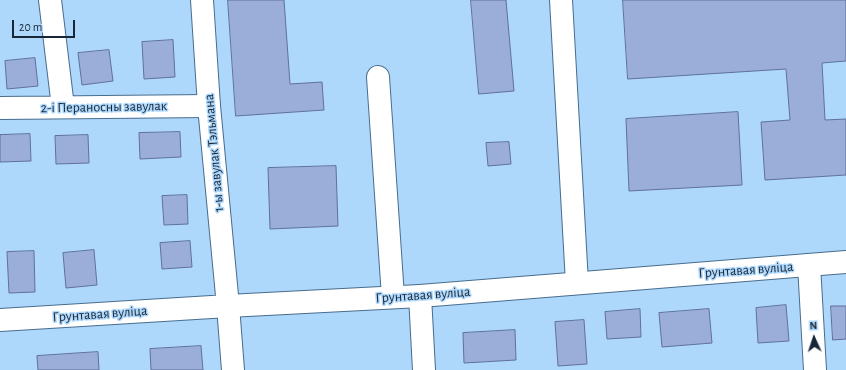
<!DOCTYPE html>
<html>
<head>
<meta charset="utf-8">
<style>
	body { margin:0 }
	#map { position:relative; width:846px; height:370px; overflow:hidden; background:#aed7fc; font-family:"Alegreya Sans",sans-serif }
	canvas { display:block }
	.north { position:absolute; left:794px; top:318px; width:40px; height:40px; -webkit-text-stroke:3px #aed7fc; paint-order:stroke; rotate:357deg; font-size:11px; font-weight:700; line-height:16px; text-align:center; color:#182735 }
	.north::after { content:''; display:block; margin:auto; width:14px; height:18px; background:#182735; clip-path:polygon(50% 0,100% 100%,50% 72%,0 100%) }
	.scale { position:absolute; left:12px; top:20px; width:63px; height:18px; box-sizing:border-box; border:2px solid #182735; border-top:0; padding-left:5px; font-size:12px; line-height:14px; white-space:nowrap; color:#182735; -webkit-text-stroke:3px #aed7fc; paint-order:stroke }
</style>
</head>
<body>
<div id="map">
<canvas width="846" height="370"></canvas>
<div class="north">N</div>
<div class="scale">20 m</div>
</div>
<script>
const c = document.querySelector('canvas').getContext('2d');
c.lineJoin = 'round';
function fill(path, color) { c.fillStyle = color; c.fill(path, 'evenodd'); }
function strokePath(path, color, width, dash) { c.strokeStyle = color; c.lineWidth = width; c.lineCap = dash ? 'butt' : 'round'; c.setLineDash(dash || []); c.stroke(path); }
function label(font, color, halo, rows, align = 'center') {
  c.font = font + ' "Alegreya Sans",sans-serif'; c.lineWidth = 3; c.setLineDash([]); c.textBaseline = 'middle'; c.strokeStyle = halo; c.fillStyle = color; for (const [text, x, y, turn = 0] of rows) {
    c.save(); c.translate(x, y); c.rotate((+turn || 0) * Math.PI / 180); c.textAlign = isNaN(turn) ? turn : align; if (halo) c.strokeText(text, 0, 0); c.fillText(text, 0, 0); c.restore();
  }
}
const building = new Path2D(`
	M 228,0 L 284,0 L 290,84 L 322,82 L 324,110 L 236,116 Z
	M 471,0 L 506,0 L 514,91 L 479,94 Z
	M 623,0 L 846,0 L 846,61 L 822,63 L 825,120 L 846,119 L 846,175 L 765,180 L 761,122 L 790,120 L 786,69 L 628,79 Z
	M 173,40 L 175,77 L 144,79 L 142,42 Z
	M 109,50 L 113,81 L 82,85 L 78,53 Z
	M 35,58 L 38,86 L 7,89 L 5,61 Z
	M 738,112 L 742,185 L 629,191 L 626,119 Z
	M 180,132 L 181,157 L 140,159 L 139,133 Z
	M 30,134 L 31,161 L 0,162 L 0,135 Z
	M 88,135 L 89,163 L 56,164 L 55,136 Z
	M 509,142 L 511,164 L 488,166 L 486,143 Z
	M 336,166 L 338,226 L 270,229 L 268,168 Z
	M 187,195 L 188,224 L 164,225 L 162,196 Z
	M 190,241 L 192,267 L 162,269 L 160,243 Z
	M 94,250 L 97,285 L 66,288 L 63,253 Z
	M 34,251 L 35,292 L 9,293 L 7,252 Z
	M 786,305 L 789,341 L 758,343 L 756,308 Z
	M 831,306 L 846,306 L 846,339 L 833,340 Z
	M 640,309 L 641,337 L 607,339 L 605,312 Z
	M 709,309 L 712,343 L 662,347 L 659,313 Z
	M 584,320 L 587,364 L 558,366 L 555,322 Z
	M 515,330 L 516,360 L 464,363 L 463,333 Z
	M 201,346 L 203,370 L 151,370 L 150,349 Z
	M 98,352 L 99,370 L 38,370 L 37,356 Z`);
fill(building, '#9aaed9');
strokePath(building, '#5f719a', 1);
const minor = new Path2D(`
	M 50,0 L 63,107
	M 561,0 L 577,283
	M 378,77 L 393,297
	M 0,108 L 209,106
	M 809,265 L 815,370
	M 420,296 L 424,370
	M 228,306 L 233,370`);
const major = new Path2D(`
	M 202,0 L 209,106 L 228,306
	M 0,320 L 228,306 L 420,296 L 846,262`);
strokePath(minor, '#486d8d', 24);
strokePath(major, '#486d8d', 24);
strokePath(minor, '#fff', 22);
strokePath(major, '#fff', 22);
label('14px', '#182735', '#aed7fc', [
	["2-і Пераносны завулак",104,107,-1],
	["1-ы завулак Тэльмана",214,153,-95],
	["Грунтавая вуліца",746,270,-4],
	["Грунтавая вуліца",423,295,-4],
	["Грунтавая вуліца",100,314,-4]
]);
</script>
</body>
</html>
